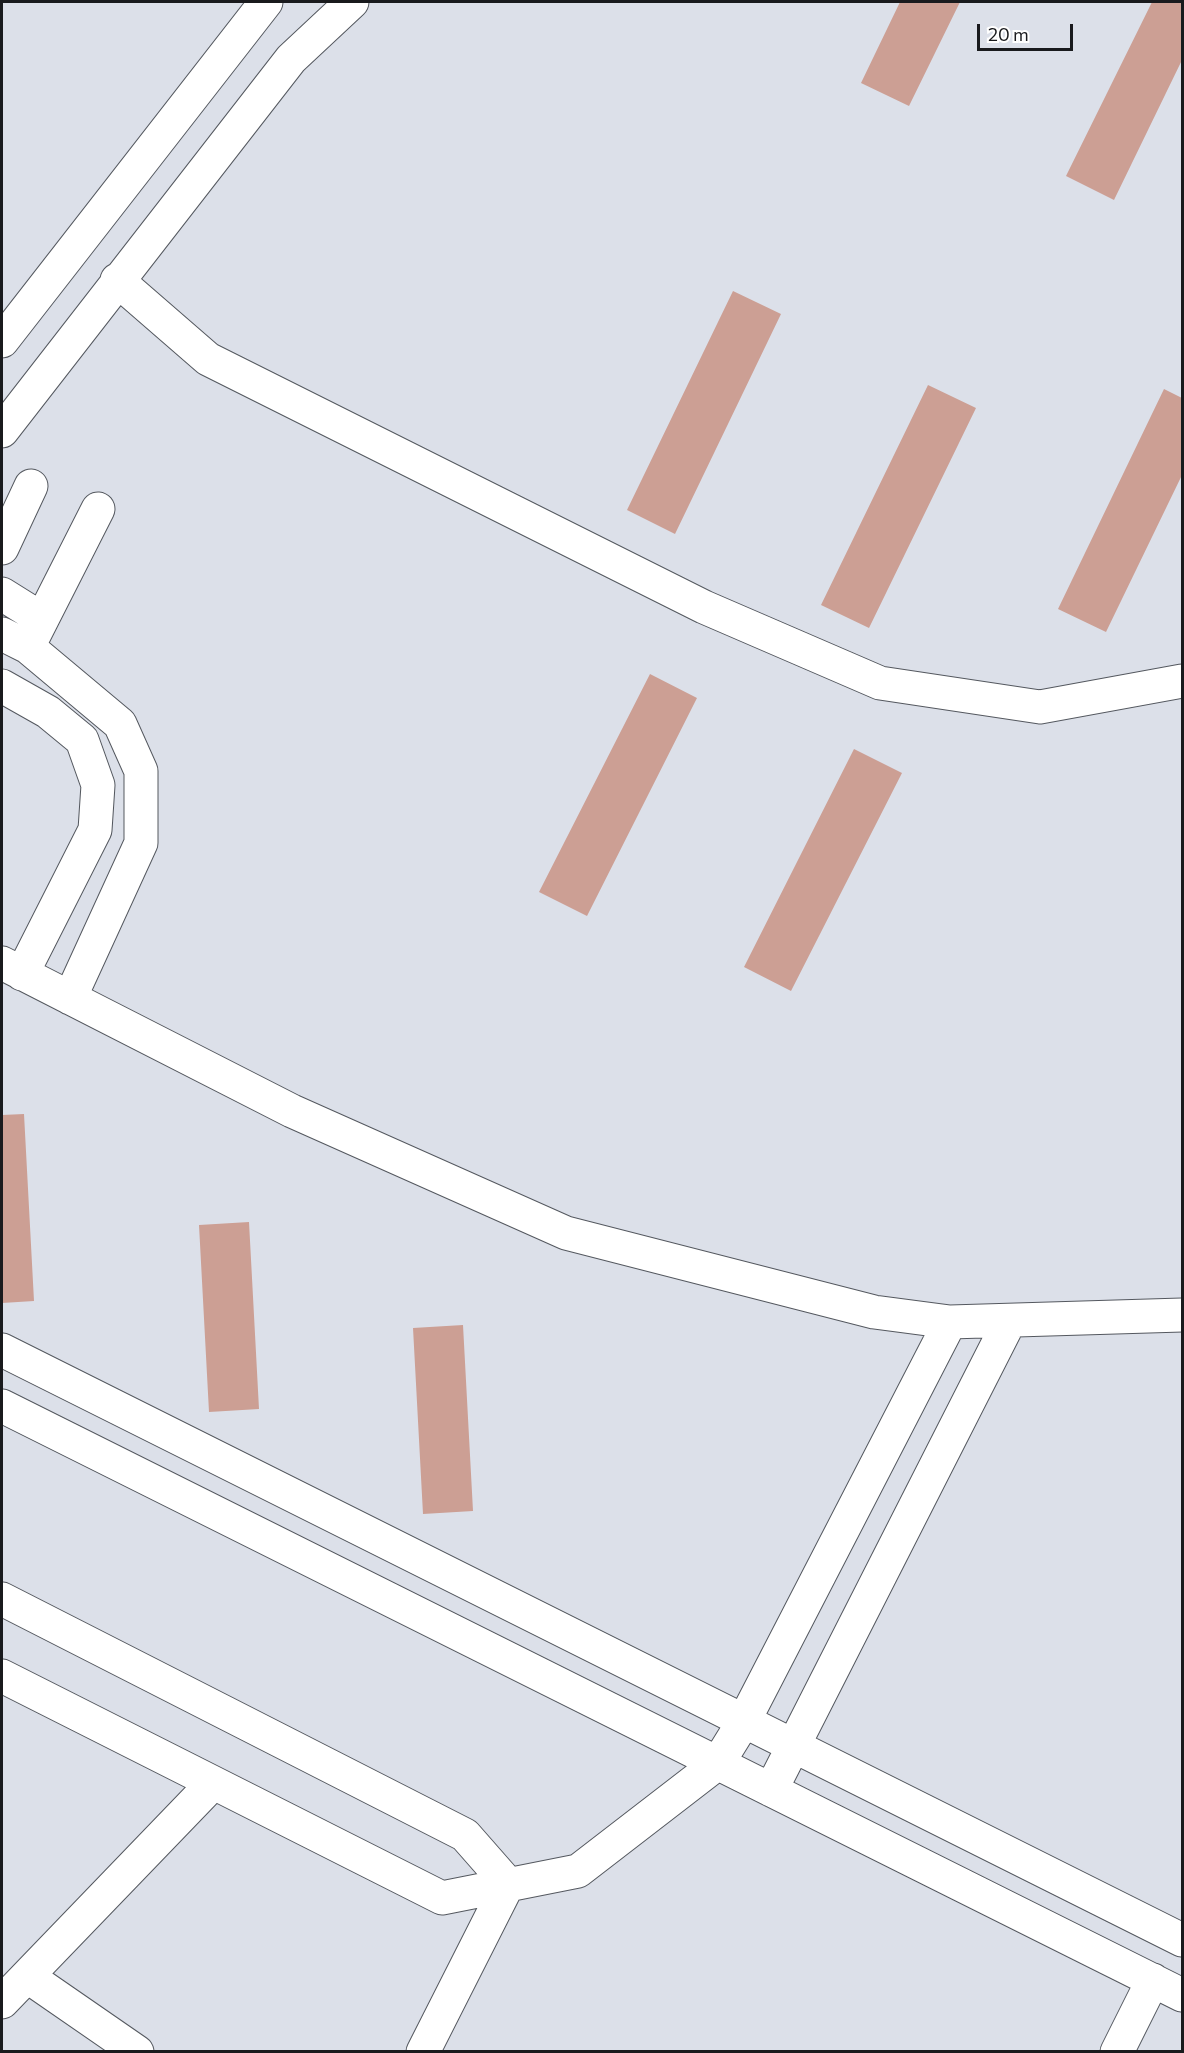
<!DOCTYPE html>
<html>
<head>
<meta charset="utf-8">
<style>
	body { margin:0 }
	#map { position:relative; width:1184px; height:2053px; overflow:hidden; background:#dce0e9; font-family:Commissioner,sans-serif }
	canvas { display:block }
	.frame { position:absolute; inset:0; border:3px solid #191a1d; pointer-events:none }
	.scale { position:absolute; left:977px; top:24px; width:96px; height:27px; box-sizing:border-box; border:3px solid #191a1d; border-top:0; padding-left:8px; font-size:18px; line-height:21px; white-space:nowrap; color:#191a1d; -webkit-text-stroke:4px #fff; paint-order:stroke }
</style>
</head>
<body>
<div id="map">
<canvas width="1184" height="2053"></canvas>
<div class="frame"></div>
<div class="scale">20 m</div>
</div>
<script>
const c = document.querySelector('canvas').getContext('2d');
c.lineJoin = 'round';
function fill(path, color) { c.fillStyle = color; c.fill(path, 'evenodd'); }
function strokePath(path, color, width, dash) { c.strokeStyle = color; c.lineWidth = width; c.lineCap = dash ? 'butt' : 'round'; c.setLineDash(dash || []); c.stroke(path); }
fill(new Path2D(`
	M 900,2 L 960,2 L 909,106 L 861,83 Z
	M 1152,2 L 1182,2 L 1182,60 L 1114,200 L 1066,176 Z
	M 733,291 L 781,314 L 675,534 L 627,510 Z
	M 928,385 L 976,408 L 869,628 L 821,605 Z
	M 1164,389 L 1182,398 L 1182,475 L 1106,632 L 1058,609 Z
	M 650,674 L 697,698 L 587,916 L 539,892 Z
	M 854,749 L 902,773 L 791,991 L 744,967 Z
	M 24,1114 L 34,1301 L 2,1303 L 2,1115 Z
	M 249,1222 L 259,1409 L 209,1412 L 199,1225 Z
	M 463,1325 L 473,1511 L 423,1514 L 413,1328 Z`), '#cc9f94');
const minor = new Path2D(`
	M 117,280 L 208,359 L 704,607 L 880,683 L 1040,707 L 1182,681
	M 2,341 L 266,2
	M 2,431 L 291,59 L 352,2
	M 2,548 L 31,486
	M 2,594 L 42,619
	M 2,634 L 28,647 L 120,724 L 141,771 L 141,843 L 70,998
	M 28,647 L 98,509
	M 2,686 L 48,712 L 82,740 L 98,785 L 95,830 L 22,974
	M 2,963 L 292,1111 L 566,1233 L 874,1312 L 950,1322 L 1182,1315
	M 2,1350 L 1182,1940
	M 2,1406 L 1182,1995
	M 2,1599 L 465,1835 L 508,1884
	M 2,1676 L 442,1898 L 578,1871 L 718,1763 L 744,1721 L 950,1322
	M 771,1790 L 1009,1322
	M 27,1976 L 137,2052
	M 2,2002 L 213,1783
	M 423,2052 L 508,1884
	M 1117,2052 L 1153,1980`);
strokePath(minor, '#54585f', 35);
strokePath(minor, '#fff', 33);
</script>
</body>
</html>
